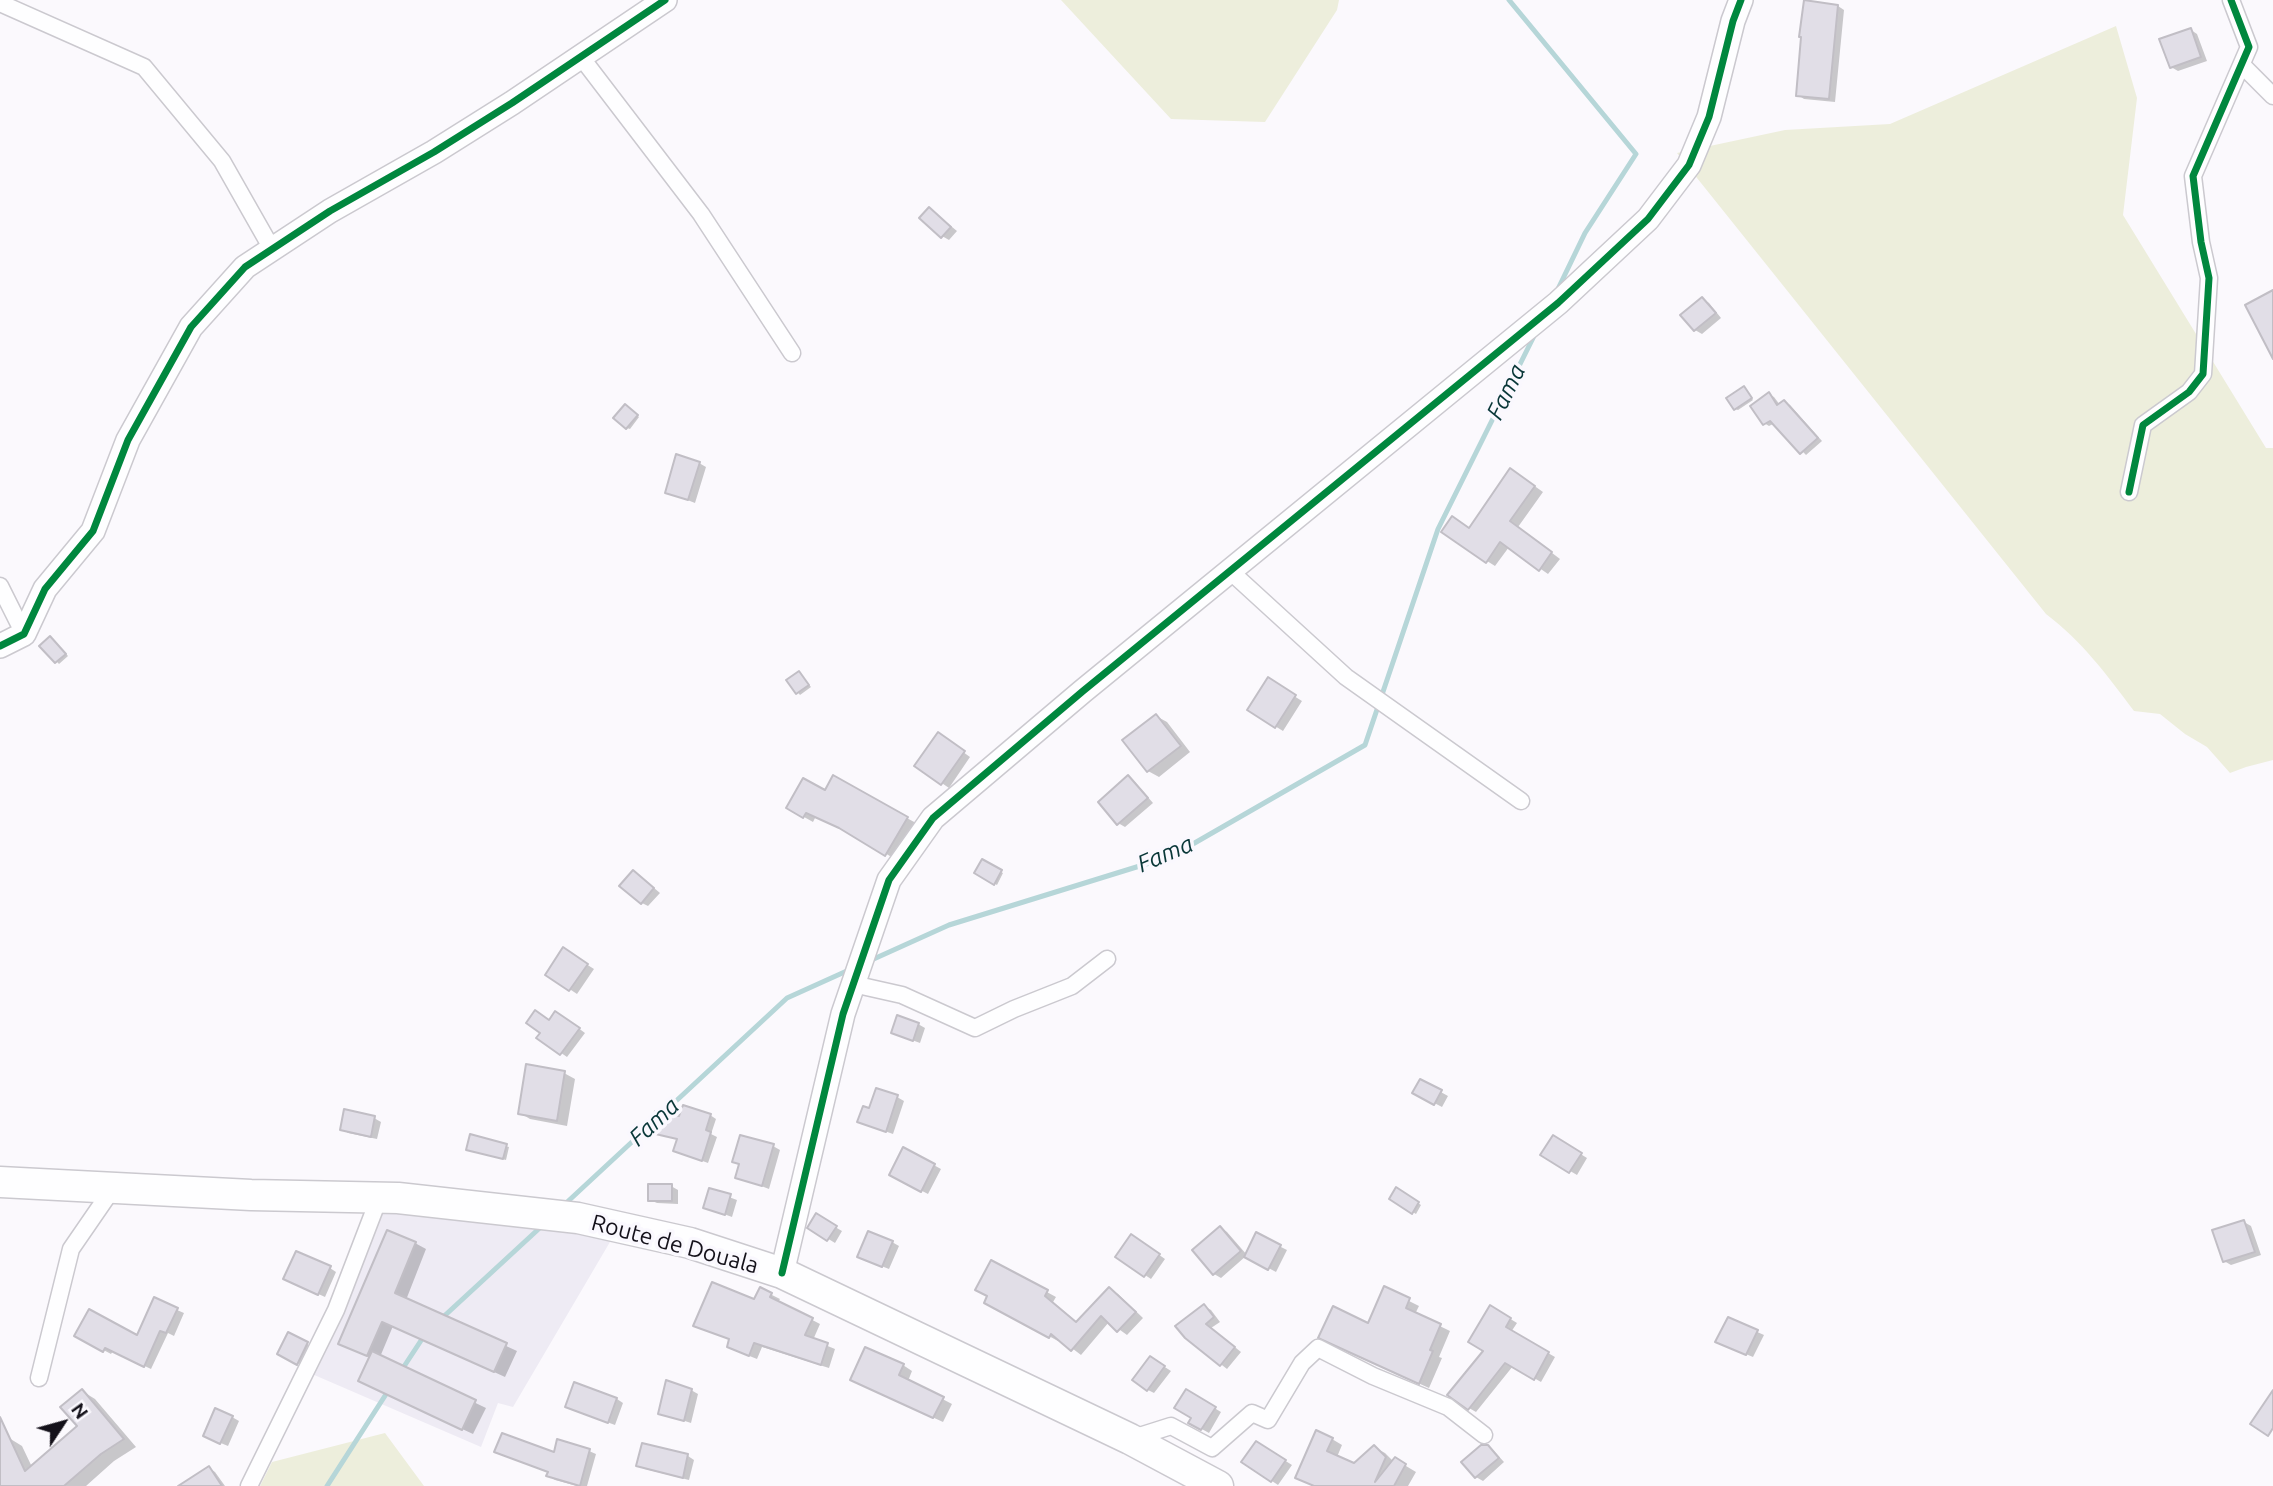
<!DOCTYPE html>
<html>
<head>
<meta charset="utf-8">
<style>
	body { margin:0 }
	#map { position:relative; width:2273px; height:1486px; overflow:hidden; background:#fbf9fd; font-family:Ubuntu,sans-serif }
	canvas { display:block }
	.north { position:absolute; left:28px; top:1388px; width:70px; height:70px; -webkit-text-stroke:5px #faf8fe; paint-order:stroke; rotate:54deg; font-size:19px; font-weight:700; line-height:28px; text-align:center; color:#14111a }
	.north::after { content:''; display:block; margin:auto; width:24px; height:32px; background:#14111a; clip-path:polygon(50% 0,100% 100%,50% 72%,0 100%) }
</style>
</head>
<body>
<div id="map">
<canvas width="2273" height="1486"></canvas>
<div class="north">N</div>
</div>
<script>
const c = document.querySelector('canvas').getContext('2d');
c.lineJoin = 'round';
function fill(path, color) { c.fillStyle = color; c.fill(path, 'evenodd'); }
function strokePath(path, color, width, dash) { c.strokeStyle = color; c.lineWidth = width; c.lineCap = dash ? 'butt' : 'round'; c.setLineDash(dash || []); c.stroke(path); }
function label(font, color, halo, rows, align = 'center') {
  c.font = font + ' Ubuntu,sans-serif'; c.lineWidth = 7; c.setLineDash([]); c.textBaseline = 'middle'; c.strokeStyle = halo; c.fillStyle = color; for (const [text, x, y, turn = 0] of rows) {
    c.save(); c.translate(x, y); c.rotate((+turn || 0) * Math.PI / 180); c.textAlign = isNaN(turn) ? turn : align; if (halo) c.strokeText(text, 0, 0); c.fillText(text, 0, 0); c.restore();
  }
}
fill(new Path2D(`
	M 377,1200 L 617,1230 L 513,1407 L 498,1403 L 481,1447 L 312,1374 Z`), '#eeebf4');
fill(new Path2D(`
	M 1061,0 L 1339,0 L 1337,10 L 1265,122 L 1171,119 Z
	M 2116,26 L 2137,98 L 2123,215 L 2266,448 L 2273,448 L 2273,760 L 2246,767 L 2230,773 L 2207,747 L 2185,734 L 2160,714 L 2134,711 C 2107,675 2082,641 2046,614 L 1677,153 L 1785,130 L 1890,124 Z
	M 385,1433 L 424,1486 L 260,1486 L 272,1462 Z`), '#edeedc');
fill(new Path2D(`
	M 1838,6 L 1844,10 L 1835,102 L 1804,99 L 1798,95 Z
	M 2191,30 L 2197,34 L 2207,61 L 2178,71 L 2171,67 Z
	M 930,209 L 957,231 L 949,240 L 942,236 Z
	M 1702,299 L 1709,303 L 1721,318 L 1702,334 L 1695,330 Z
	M 1744,388 L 1753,400 L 1738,410 L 1735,409 Z
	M 1769,394 L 1774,397 L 1780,405 L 1785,402 L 1790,405 L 1822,441 L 1806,455 L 1775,423 L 1769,426 L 1764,423 Z
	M 628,408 L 639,417 L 630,429 L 627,428 Z
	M 699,463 L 706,467 L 695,503 L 667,492 Z
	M 1519,475 L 1543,492 L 1518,527 L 1560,559 L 1548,574 L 1509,547 L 1495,566 L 1487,561 L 1470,529 Z
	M 53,640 L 68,656 L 59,664 L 42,646 Z
	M 799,673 L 811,687 L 800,695 L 788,681 Z
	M 1268,680 L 1302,701 L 1283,731 L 1249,710 Z
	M 1156,716 L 1167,722 L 1190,752 L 1159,777 L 1148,771 Z
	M 945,739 L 970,757 L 949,788 L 917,766 Z
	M 833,778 L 916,823 L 895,859 L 849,832 L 816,816 L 813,822 L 788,808 L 826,793 Z
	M 1128,778 L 1135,782 L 1153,803 L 1125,827 L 1118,823 Z
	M 982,862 L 1003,873 L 997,885 L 976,873 Z
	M 640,876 L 660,893 L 648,906 L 642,903 Z
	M 564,950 L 594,969 L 577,994 L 547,974 Z
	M 562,1016 L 585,1033 L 567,1057 L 538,1037 L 549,1022 Z
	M 918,1024 L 925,1028 L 920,1043 L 893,1033 Z
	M 564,1073 L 575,1079 L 567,1126 L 530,1119 L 520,1113 Z
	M 1421,1081 L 1448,1096 L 1442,1107 L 1415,1093 Z
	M 897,1097 L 904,1101 L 893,1134 L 859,1122 L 871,1110 Z
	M 710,1115 L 716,1119 L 711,1134 L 717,1137 L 708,1163 L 681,1153 L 678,1140 L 653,1132 L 680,1119 Z
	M 374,1118 L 381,1122 L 377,1139 L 348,1133 L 342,1129 Z
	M 471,1137 L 509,1147 L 506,1160 L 471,1151 Z
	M 1553,1137 L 1587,1158 L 1577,1175 L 1543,1155 Z
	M 773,1146 L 780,1150 L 769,1189 L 738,1177 L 741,1165 L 734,1161 Z
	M 904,1149 L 941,1169 L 928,1194 L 891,1175 Z
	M 671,1186 L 678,1190 L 678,1204 L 657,1203 L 650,1200 Z
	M 710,1190 L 737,1200 L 732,1217 L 705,1207 Z
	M 1397,1190 L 1421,1205 L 1416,1214 L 1391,1199 Z
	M 816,1216 L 842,1231 L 835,1243 L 809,1227 Z
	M 2244,1222 L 2251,1226 L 2261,1255 L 2231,1265 L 2224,1261 Z
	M 1221,1228 L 1227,1232 L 1247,1255 L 1257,1235 L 1287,1250 L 1276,1272 L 1246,1256 L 1221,1278 L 1214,1274 Z
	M 1138,1240 L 1165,1259 L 1151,1279 L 1145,1275 Z
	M 892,1242 L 899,1246 L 889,1269 L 866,1260 Z
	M 415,1243 L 426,1249 L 406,1300 L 517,1351 L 505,1377 L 393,1326 L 380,1357 L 486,1408 L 473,1434 L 371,1387 L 371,1358 L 351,1349 Z
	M 992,1262 L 1056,1297 L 1053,1302 L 1078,1323 L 1110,1289 L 1118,1294 L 1143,1318 L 1127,1335 L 1109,1322 L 1081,1355 L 1060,1339 L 1058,1341 L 986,1302 L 989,1296 Z
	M 330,1268 L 336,1272 L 325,1297 L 292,1282 Z
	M 760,1289 L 780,1299 L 778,1302 L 820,1324 L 813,1340 L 835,1349 L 829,1368 L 762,1347 L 757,1359 L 737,1351 L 730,1340 L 695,1325 L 755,1301 Z
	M 1385,1289 L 1419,1306 L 1415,1314 L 1450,1331 L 1439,1357 L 1442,1358 L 1429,1388 L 1330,1343 L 1368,1325 Z
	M 1204,1306 L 1211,1310 L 1220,1322 L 1211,1328 L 1241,1352 L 1227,1369 L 1186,1337 Z
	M 1491,1307 L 1517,1323 L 1511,1332 L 1555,1357 L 1541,1382 L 1513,1366 L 1476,1412 L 1469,1408 L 1486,1351 Z
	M 177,1310 L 184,1313 L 174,1336 L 168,1333 L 151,1369 L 113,1351 L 111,1354 L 77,1336 L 138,1338 Z
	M 1728,1319 L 1764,1335 L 1753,1357 L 1724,1345 Z
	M 289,1334 L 314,1348 L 305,1367 L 279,1353 Z
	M 1157,1362 L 1171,1371 L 1154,1393 L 1148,1390 Z
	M 903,1365 L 912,1371 L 908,1381 L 952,1404 L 943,1422 L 862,1385 Z
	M 691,1390 L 698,1394 L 691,1423 L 660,1413 Z
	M 82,1391 L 95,1399 L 136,1447 L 114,1461 L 86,1486 L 0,1486 L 0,1442 L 9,1438 L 22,1446 L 32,1467 L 79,1426 Z
	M 1186,1391 L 1221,1412 L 1209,1433 L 1191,1423 L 1194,1418 Z
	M 617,1399 L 623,1403 L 615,1425 L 574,1410 Z
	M 232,1417 L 239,1421 L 228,1446 L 211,1439 Z
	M 1332,1439 L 1342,1445 L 1337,1457 L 1354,1465 L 1374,1447 L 1385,1453 L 1394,1462 L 1396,1460 L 1416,1472 L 1408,1486 L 1315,1486 L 1308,1483 Z
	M 1257,1443 L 1292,1465 L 1278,1485 L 1272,1481 Z
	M 1487,1447 L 1494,1451 L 1504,1462 L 1483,1481 L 1476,1477 Z
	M 589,1451 L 596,1454 L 587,1486 L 577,1486 L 555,1480 L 549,1476 L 549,1473 L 503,1455 L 555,1454 Z
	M 688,1456 L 694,1460 L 689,1480 L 645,1469 L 638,1465 Z
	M 209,1468 L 215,1472 L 225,1486 L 184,1486 Z`), '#0003');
strokePath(new Path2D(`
	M 1509,0 L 1636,154 L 1585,233 L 1557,291
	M 867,962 L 949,925 L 1172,856 L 1365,745 L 1438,529 L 1535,334
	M 564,1205 L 787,998 L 849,970
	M 441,1319 L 544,1224
	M 401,1371 L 424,1336
	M 327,1486 L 390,1388`), '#b6d6d8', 5);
const building = new Path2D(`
	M 1804,0 L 1838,5 L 1829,99 L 1796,96 L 1801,37 L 1799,37 Z
	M 2191,28 L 2201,57 L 2170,68 L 2159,39 Z
	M 929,207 L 951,227 L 941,238 L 919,218 Z
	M 2273,290 L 2273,359 L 2245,305 Z
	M 1702,297 L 1716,313 L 1694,331 L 1680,315 Z
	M 1744,386 L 1752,398 L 1734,410 L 1726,398 Z
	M 1769,392 L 1777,405 L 1784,400 L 1818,438 L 1800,454 L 1770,421 L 1763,425 L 1750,406 Z
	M 625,404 L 638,415 L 626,429 L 613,418 Z
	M 676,454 L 700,462 L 688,500 L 665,493 Z
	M 1510,468 L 1535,486 L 1510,521 L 1552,552 L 1539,571 L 1500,542 L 1486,563 L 1441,532 L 1452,516 L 1469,528 Z
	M 50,636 L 66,654 L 55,663 L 39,646 Z
	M 799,671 L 809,685 L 796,694 L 786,680 Z
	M 1268,677 L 1296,695 L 1275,728 L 1247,710 Z
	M 1156,714 L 1181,746 L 1147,772 L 1122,740 Z
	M 938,732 L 965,751 L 941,785 L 914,766 Z
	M 833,775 L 908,817 L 885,856 L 839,828 L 806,813 L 803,818 L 786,808 L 803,778 L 825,790 Z
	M 1128,775 L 1148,798 L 1117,825 L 1098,802 Z
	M 982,859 L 1002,870 L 994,885 L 974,873 Z
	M 633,870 L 654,888 L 641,904 L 619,886 Z
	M 563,947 L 588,964 L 569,991 L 545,975 Z
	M 535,1010 L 549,1020 L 555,1011 L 580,1028 L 560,1055 L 536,1038 L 540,1033 L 526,1023 Z
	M 897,1015 L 919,1023 L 913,1041 L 891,1033 Z
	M 526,1064 L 565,1071 L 557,1121 L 518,1114 Z
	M 1420,1079 L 1442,1090 L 1434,1105 L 1412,1093 Z
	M 876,1088 L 898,1095 L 886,1132 L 857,1122 L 863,1106 L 869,1108 Z
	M 683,1105 L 711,1114 L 706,1130 L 711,1132 L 702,1161 L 673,1151 L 677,1139 L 651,1133 L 655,1111 L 679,1116 Z
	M 344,1109 L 375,1116 L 371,1137 L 340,1130 Z
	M 470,1134 L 507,1144 L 503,1159 L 466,1150 Z
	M 740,1135 L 774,1144 L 762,1186 L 735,1178 L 739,1164 L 732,1162 Z
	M 1553,1135 L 1582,1153 L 1569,1173 L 1540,1155 Z
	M 903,1147 L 935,1164 L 921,1192 L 889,1175 Z
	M 648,1184 L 672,1184 L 672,1201 L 648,1201 Z
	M 1396,1187 L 1419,1202 L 1412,1214 L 1389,1199 Z
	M 709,1188 L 731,1194 L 725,1215 L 703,1208 Z
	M 816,1213 L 837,1226 L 827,1241 L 807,1228 Z
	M 2244,1220 L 2255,1252 L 2223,1262 L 2212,1230 Z
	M 1220,1226 L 1241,1251 L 1213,1275 L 1192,1250 Z
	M 387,1230 L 416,1242 L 395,1293 L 507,1343 L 494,1372 L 382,1322 L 367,1356 L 338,1344 Z
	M 868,1231 L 893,1241 L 882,1267 L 857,1257 Z
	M 1256,1232 L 1281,1245 L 1268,1270 L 1244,1257 Z
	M 1131,1234 L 1160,1254 L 1144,1277 L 1115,1257 Z
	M 296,1251 L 331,1266 L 318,1295 L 283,1279 Z
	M 991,1260 L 1048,1290 L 1045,1296 L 1076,1322 L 1109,1287 L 1136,1312 L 1117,1332 L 1101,1316 L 1071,1351 L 1051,1334 L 1049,1338 L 984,1303 L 987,1296 L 975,1290 Z
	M 712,1282 L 754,1299 L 760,1287 L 772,1293 L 770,1297 L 813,1318 L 805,1335 L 828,1343 L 821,1365 L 754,1343 L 749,1356 L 727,1347 L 729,1339 L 693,1326 Z
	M 1384,1286 L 1410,1298 L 1406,1308 L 1441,1324 L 1430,1350 L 1433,1351 L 1419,1384 L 1318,1338 L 1333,1306 L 1368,1323 Z
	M 154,1297 L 178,1308 L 166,1333 L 160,1331 L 144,1367 L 105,1348 L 103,1352 L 74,1336 L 89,1309 L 137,1335 Z
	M 1204,1304 L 1214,1317 L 1206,1324 L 1235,1347 L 1220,1366 L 1185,1338 L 1175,1326 Z
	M 1490,1305 L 1511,1318 L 1506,1327 L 1549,1352 L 1534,1380 L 1505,1363 L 1468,1410 L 1447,1395 L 1483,1351 L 1468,1342 Z
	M 1728,1317 L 1758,1330 L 1746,1355 L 1715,1342 Z
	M 288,1332 L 308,1342 L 297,1365 L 277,1354 Z
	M 865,1347 L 904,1364 L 899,1375 L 944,1397 L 933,1418 L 850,1380 Z
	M 372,1351 L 476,1400 L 462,1430 L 358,1381 Z
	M 1150,1356 L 1165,1366 L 1147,1391 L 1132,1380 Z
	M 666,1380 L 692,1389 L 684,1421 L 658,1414 Z
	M 574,1382 L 617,1398 L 608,1423 L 565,1407 Z
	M 82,1389 L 124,1439 L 101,1454 L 64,1486 L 0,1486 L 0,1417 L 25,1471 L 77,1426 L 60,1407 Z
	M 1186,1389 L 1216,1407 L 1201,1430 L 1188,1423 L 1191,1418 L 1174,1408 Z
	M 2273,1390 L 2273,1428 L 2268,1436 L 2250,1424 Z
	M 215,1408 L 233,1416 L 220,1444 L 203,1436 Z
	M 1316,1430 L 1333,1438 L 1327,1451 L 1354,1463 L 1374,1445 L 1386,1457 L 1375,1482 L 1395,1457 L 1406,1464 L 1394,1486 L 1314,1486 L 1295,1478 Z
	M 502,1433 L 554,1452 L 557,1439 L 590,1449 L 580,1486 L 546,1476 L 548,1472 L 494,1452 Z
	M 1256,1441 L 1286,1460 L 1271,1482 L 1241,1462 Z
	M 642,1443 L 688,1454 L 683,1478 L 636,1466 Z
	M 1481,1445 L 1488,1445 L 1499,1458 L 1475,1478 L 1461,1462 Z
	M 209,1466 L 222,1486 L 178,1486 Z`);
fill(building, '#e1dee7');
strokePath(building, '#c1bec5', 2);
const street = new Path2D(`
	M 0,3 L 144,67 L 222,161 L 272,249
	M 581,57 L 701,214 L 792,353
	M 2242,65 L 2273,96
	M 2129,492 L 2143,425 L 2189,392 L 2203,374 L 2209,278 L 2201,242 L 2193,176 L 2249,47 L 2231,0
	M 1230,571 L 1346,677 L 1521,801
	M 0,586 L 24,634
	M 853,984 L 902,995 L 975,1028 L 1014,1009 L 1072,986 L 1107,959
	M 39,1378 L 71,1249 L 113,1188
	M 1130,1439 L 1171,1426 L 1212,1448 L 1252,1413 L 1268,1420 L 1302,1363 L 1318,1348 L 1373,1376 L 1448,1407 L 1484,1435
	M 249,1486 L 336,1310 L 379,1198`);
const secondary = new Path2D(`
	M 0,646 L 24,634 L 45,589 L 93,531 L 128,440 L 191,327 L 245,267 L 330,211 L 434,152 L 512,103 L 665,0
	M 782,1273 L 843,1014 L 889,880 L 933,818 L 1083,691 L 1558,303 L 1648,219 L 1689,165 L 1709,117 L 1733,21 L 1741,0`);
const highway = new Path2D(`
	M 0,1182 L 251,1195 L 398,1198 L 578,1218 L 690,1243 L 782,1273 L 1130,1439 L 1218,1486`);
strokePath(street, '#cbc9cf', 19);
strokePath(secondary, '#cbc9cf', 26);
strokePath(highway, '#cbc9cf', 33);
strokePath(street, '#fefeff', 16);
strokePath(secondary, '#fefeff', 23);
strokePath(highway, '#fefeff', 30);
strokePath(new Path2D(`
	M 2129,492 L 2143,425 L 2189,392 L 2203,374 L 2209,278 L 2201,242 L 2193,176 L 2249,47 L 2231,0
	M 0,646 L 24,634 L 45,589 L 93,531 L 128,440 L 191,327 L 245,267 L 330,211 L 434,152 L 512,103 L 665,0
	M 782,1273 L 843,1014 L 889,880 L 933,818 L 1083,691 L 1558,303 L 1648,219 L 1689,165 L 1709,117 L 1733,21 L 1741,0`), '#00873e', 7);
label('23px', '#14111a', '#faf8fe', [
	["Route de Douala",675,1244,15]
]);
label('italic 24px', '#093738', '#faf8fe', [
	["Fama",1506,392,-64],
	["Fama",1165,854,-23],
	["Fama",654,1122,-43]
]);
</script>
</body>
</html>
